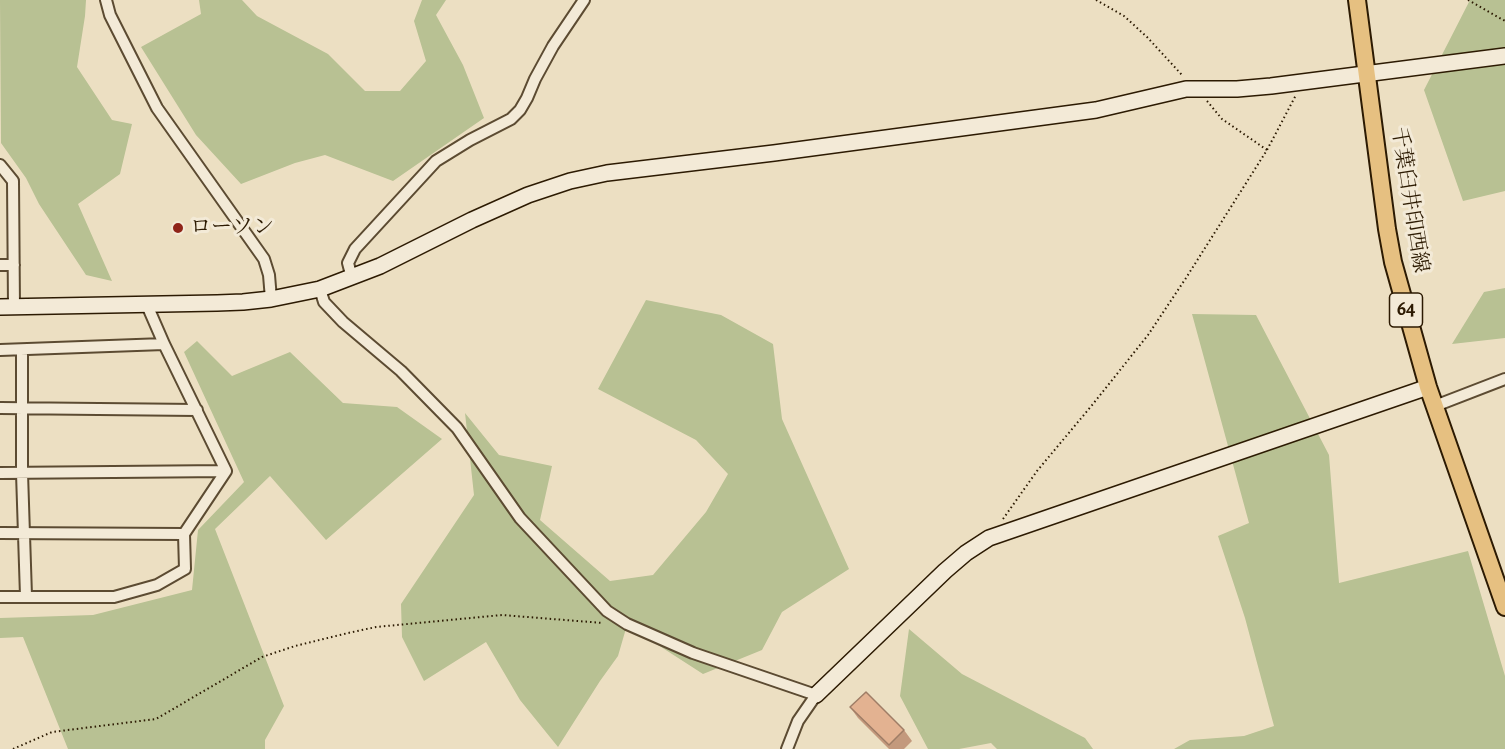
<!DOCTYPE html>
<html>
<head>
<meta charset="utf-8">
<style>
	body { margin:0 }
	canvas { display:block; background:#ecdfc2 }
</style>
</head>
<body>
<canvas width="1505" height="749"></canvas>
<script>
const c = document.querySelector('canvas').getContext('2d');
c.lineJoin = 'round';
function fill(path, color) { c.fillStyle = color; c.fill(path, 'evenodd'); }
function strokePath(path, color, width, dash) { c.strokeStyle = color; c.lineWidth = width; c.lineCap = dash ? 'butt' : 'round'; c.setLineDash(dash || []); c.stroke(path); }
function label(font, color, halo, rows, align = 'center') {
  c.font = font + ' Alegreya,"Noto Serif JP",serif'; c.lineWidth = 6; c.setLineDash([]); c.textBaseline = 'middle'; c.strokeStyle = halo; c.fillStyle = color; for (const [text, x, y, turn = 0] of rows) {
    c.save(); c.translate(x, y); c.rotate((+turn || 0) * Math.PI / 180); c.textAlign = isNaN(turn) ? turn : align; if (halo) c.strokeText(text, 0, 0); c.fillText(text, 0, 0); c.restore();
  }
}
fill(new Path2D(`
	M 0,0 L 86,0 L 85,16 L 77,67 L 112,120 L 132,124 L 120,174 L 78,204 L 112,281 L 86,275 L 39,204 L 26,178 L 1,143 Z
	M 199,0 L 242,0 L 257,16 L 328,54 L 365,91 L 400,91 L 426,61 L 414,21 L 422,0 L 446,0 L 436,15 L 463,65 L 484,118 L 393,181 L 325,155 L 295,163 L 241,184 L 196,135 L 141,47 L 201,14 Z
	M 1470,0 L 1505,0 L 1505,191 L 1463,201 L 1424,90 Z
	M 1505,288 L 1505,338 L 1452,344 L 1484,292 Z
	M 646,300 L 721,315 L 773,344 L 782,419 L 849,569 L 782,612 L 762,650 L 703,674 L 627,625 L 618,656 L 600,681 L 558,747 L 520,700 L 486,642 L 424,681 L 402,637 L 401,604 L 474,495 L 465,413 L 499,455 L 552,466 L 540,520 L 610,581 L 653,575 L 706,512 L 728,474 L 696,440 L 598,389 Z
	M 1192,314 L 1256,315 L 1329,455 L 1339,583 L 1468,551 L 1505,676 L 1505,749 L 1174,749 L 1190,740 L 1244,736 L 1274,726 L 1245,618 L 1218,536 L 1249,523 Z
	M 197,341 L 232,376 L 290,352 L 343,403 L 397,407 L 442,439 L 326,540 L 270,476 L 215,529 L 284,706 L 265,740 L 265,749 L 68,749 L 23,637 L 0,638 L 0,618 L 93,615 L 192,590 L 198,530 L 244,482 L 184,352 Z
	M 909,629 L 962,674 L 1085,738 L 1093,749 L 997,749 L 991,743 L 959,749 L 928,749 L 900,696 Z`), '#b8c193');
const street = new Path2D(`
	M 106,0 L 110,15 L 157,108 L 264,259 L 269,275 L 271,299
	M 0,165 L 13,181 L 14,307
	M 0,265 L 14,265
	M 352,278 L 348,263 L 355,249 L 436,161 L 470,140 L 511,119 L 520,110 L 527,98 L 535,79 L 553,46 L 584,0
	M 320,289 L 324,302 L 343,322 L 401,371 L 457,428 L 520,518 L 607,611 L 627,624 L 693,653 L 816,695 L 798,721 L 787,749
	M 0,350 L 164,344
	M 22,350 L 22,473 L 26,596
	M 1435,406 L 1505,379
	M 0,408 L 197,410
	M 0,473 L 226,471
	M 0,533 L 184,534
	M 0,597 L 114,597 L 157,585 L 185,569 L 184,534 L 226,471 L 164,344 L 147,305`);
const secondary = new Path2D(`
	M 0,307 L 217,303 L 243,302 L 271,299 L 320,289 L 380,266 L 472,220 L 528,195 L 570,181 L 607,173 L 774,153 L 1096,110 L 1186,89 L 1237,89 L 1271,86 L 1505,56
	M 816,695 L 945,571 L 966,553 L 989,538 L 1428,387`);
const primary = new Path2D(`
	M 1357,0 L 1387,229 L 1393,262 L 1428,387 L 1505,607`);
strokePath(street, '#5c4b32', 14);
strokePath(secondary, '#2c1a02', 18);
strokePath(primary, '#2c1a02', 20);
strokePath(new Path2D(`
	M 1096,0 L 1124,16 L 1147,37 L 1182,75
	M 1468,0 L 1505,21
	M 1207,101 L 1222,119 L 1267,150
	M 1003,519 L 1037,471 L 1093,404 L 1148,335 L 1186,278 L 1267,150 L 1296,95
	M 13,749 L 52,732 L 156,719 L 262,657 L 295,646 L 348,633 L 376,627 L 502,615 L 603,623`), '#2c1a02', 2, [1.5, 3]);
strokePath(street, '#f3ead7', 10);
strokePath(secondary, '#f3ead7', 15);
strokePath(primary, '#e6c081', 16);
fill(new Path2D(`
	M 850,707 L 904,730 L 912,741 L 904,749 L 889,749 L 858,718 Z`), '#c3997d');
const building = new Path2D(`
	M 866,692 L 904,730 L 889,745 L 850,707 Z`);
fill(building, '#e3b291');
strokePath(building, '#9f7d66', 1.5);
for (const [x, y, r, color] of [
	[178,228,6,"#8f2418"]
]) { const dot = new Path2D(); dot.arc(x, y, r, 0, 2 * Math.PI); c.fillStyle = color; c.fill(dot); strokePath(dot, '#f3ead7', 2); }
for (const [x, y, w] of [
	[1406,310,33]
]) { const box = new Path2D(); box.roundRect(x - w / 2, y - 17, w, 34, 4.5); c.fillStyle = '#f3ead7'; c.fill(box); strokePath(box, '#2c1a02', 1.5); }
label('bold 20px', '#2c1a02', null, [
	["64",1406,310]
]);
label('21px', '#2c1a02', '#f3ead7', [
	["千葉臼井印西線",1409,200,81]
]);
label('21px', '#2c1a02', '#f3ead7', [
	["ローソン",190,228]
], 'left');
</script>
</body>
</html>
